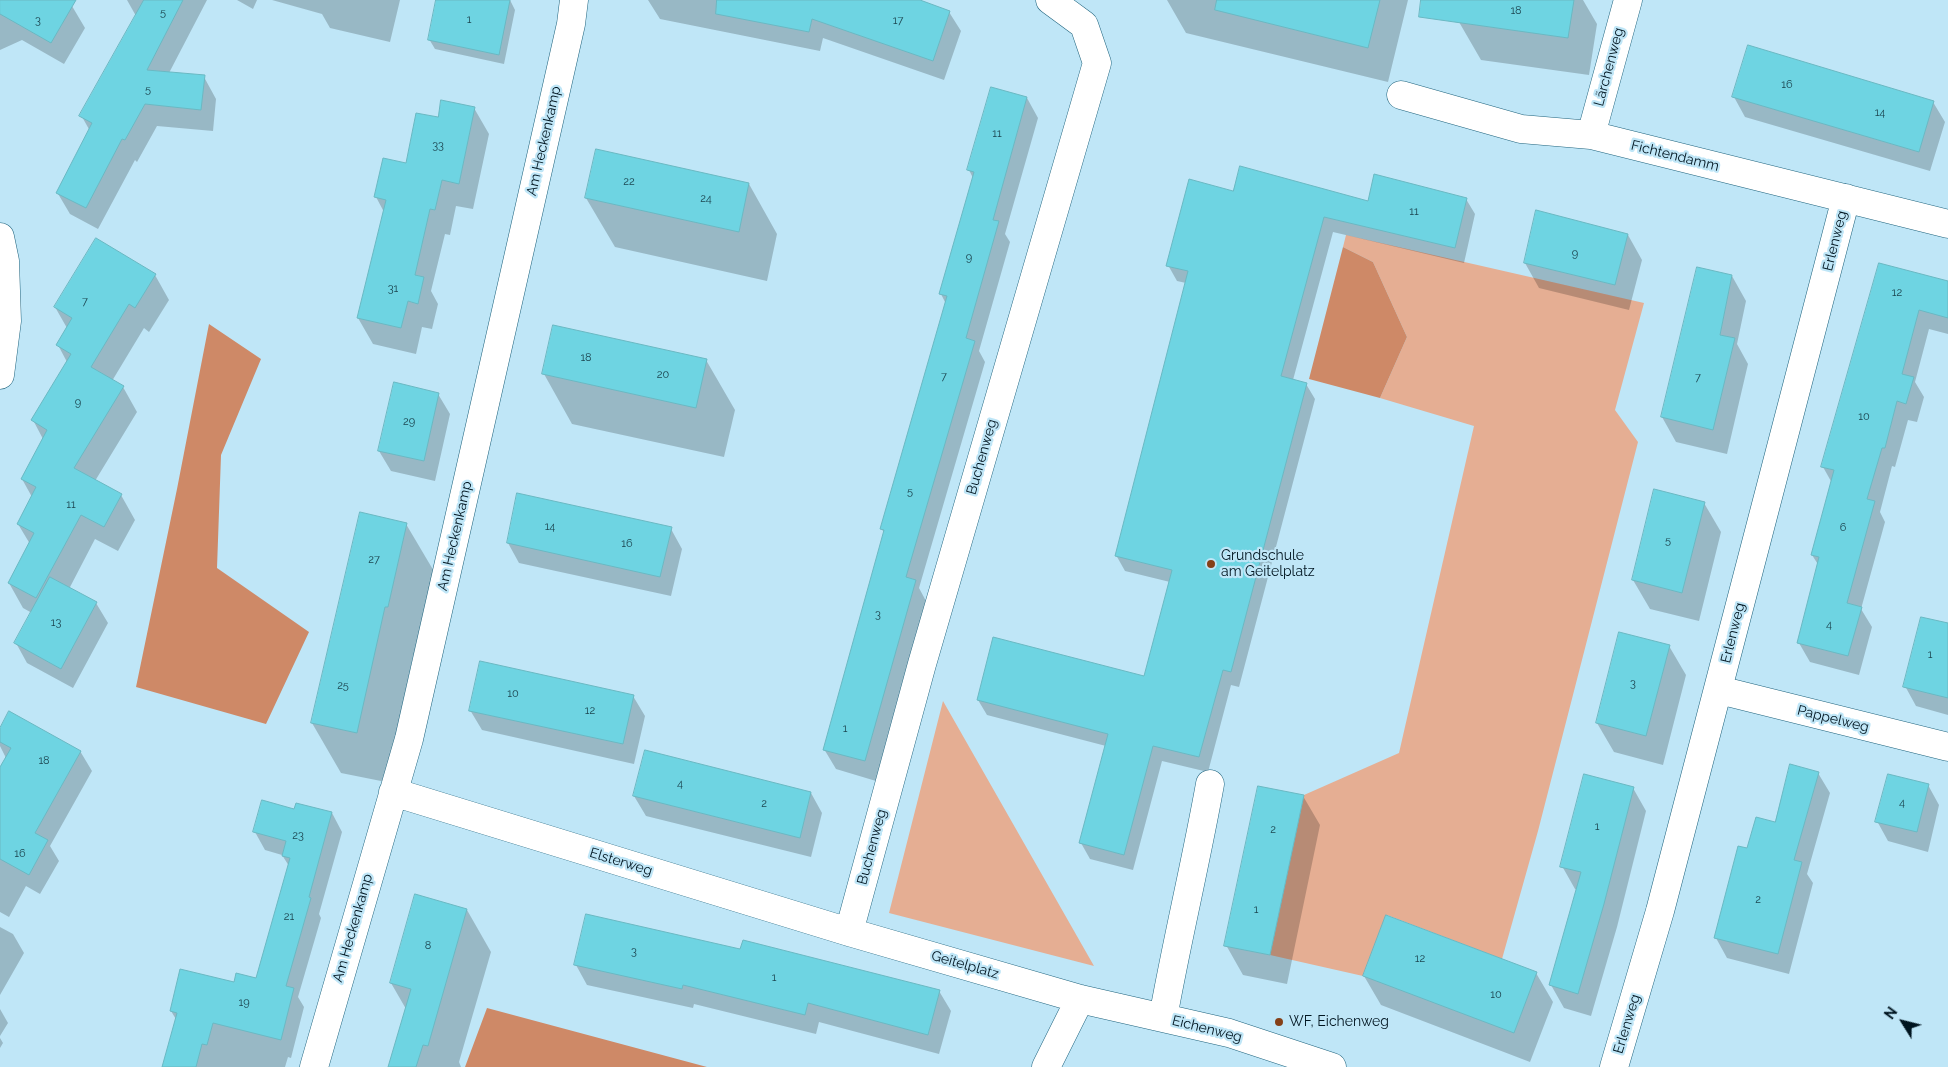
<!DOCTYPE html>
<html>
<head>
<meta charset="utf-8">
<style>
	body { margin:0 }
	#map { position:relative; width:1948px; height:1067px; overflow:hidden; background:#bfe6f7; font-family:Raleway,sans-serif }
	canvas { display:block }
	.north { position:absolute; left:1878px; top:997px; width:50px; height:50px; -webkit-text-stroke:4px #bfe6f7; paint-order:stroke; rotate:306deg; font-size:14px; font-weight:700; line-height:20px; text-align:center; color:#001520 }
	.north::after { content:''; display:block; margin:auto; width:18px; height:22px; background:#001520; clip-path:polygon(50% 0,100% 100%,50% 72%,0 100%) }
</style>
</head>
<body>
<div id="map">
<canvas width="1948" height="1067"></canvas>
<div class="north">N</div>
</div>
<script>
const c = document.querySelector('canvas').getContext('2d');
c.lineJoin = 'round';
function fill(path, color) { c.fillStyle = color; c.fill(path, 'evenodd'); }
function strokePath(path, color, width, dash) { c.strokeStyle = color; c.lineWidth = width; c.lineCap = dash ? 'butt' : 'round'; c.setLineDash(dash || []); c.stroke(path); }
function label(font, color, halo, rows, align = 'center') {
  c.font = font + ' Raleway,sans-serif'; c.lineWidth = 4.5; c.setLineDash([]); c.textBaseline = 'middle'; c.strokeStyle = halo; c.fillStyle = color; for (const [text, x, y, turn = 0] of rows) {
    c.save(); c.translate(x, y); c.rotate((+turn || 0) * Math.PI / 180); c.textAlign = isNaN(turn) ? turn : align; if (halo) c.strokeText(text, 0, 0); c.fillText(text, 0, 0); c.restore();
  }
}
fill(new Path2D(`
	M 1346,235 L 1644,303 L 1615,410 L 1638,442 L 1538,831 L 1502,959 L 1387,915 L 1363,976 L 1270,955 L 1304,795 L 1399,753 L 1474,426 L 1380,398 L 1407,337 L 1373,262 L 1343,247 Z
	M 943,701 L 1094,966 L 889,913 Z`), '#e5ae93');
fill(new Path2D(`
	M 1343,247 L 1373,262 L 1407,337 L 1380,398 L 1309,379 Z
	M 209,324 L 261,359 L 221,455 L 217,568 L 309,632 L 266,724 L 136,687 L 177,489 Z
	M 487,1008 L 707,1067 L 465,1067 Z`), '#ce8967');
fill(new Path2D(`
	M 0,0 L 62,0 L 72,6 L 85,28 L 64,64 L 22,40 L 0,50 Z
	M 127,0 L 207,0 L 169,73 L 204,77 L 216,99 L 213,131 L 157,126 L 137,162 L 135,160 L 98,229 L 70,214 L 57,192 L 90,131 L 81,115 L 136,16 Z
	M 237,0 L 257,0 L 253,9 Z
	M 272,0 L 400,0 L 390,42 L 330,28 L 322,14 Z
	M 437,0 L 510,0 L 515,10 L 504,64 L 435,49 L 429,39 Z
	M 648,0 L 916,0 L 949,12 L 961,31 L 944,80 L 823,38 L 820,51 L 660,19 Z
	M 1167,0 L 1408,0 L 1388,82 L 1186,33 Z
	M 1462,0 L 1583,0 L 1597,24 L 1589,75 L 1481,60 L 1459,22 Z
	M 1734,97 L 1933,102 L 1945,122 L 1930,171 L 1745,117 Z
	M 1027,98 L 1038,118 L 1005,234 L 1010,242 L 979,351 L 985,362 L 919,588 L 926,601 L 876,781 L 836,769 L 824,749 L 885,534 L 881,528 L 946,304 L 941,294 L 973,178 L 969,170 Z
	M 474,108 L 489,134 L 473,209 L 456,206 L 450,235 L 445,234 L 431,291 L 438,304 L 432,329 L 422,327 L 416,354 L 373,344 L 358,318 L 384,212 L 376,197 L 407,165 L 439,119 Z
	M 749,184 L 777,234 L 767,281 L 615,247 L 586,198 Z
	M 1234,193 L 1369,202 L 1466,199 L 1475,214 L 1464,263 L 1333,232 L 1293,380 L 1306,384 L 1315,399 L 1239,687 L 1231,685 L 1208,772 L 1162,761 L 1133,870 L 1090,859 L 1081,843 L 1106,746 L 987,715 L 978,700 L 1145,677 L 1170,582 L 1125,571 L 1116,555 L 1186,283 L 1177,281 L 1168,265 Z
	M 1537,212 L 1628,235 L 1642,260 L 1629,310 L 1539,288 L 1525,263 Z
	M 1879,264 L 1948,282 L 1948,334 L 1929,329 L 1915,382 L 1924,397 L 1917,422 L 1908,420 L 1895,467 L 1892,466 L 1880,512 L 1885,522 L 1861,609 L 1872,627 L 1859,675 L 1810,662 L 1799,643 L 1819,566 L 1812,555 L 1832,483 L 1823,467 Z
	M 155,275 L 169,300 L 149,332 L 144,328 L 112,381 L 123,387 L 137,412 L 95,481 L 121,495 L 135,520 L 118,551 L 95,539 L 69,589 L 96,603 L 108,623 L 73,688 L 27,663 L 16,643 L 32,613 L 23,608 L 9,583 L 30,544 L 18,524 L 32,497 L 22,479 L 43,439 L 33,420 L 67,362 L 58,345 L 67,328 L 55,307 Z
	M 1732,276 L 1746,301 L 1737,344 L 1748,364 L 1727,454 L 1676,442 L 1662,417 Z
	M 706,360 L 735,410 L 724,457 L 572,424 L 544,374 Z
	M 438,394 L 450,414 L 435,481 L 391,471 L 379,451 Z
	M 1704,503 L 1721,532 L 1699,621 L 1650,609 L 1633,580 Z
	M 406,524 L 435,573 L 416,656 L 413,656 L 386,782 L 341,773 L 312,723 L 330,641 L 332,641 Z
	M 671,529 L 682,549 L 671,596 L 519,563 L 508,543 Z
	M 1948,625 L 1948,715 L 1916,706 L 1905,686 Z
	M 1669,646 L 1686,675 L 1663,765 L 1614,752 L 1597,723 Z
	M 633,696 L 645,716 L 634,764 L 482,730 L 470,710 Z
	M 0,730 L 80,751 L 92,771 L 50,846 L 59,861 L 40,894 L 26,886 L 9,917 L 0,912 L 0,769 L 6,758 L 0,746 Z
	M 1818,773 L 1830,793 L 1807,874 L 1813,883 L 1789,974 L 1727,958 L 1716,938 L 1748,850 L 1776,823 Z
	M 1928,785 L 1939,805 L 1928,852 L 1888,841 L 1877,821 Z
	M 1633,788 L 1646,811 L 1617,927 L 1591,1016 L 1564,1008 L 1551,985 L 1578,890 L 1575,889 L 1562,866 Z
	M 811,793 L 822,813 L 811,857 L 646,816 L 634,796 Z
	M 1303,796 L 1320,825 L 1287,984 L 1243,975 L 1226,945 Z
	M 297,804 L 332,813 L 342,832 L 319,914 L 321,918 L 298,997 L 304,1007 L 291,1058 L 288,1057 L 285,1067 L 163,1067 L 177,1021 L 171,1011 L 235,984 L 256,980 L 289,866 L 282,855 L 265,850 L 255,832 L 295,811 Z
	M 467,910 L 491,952 L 459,1062 L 461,1067 L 389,1067 L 406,1009 L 391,983 Z
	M 0,927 L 13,934 L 24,953 L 0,995 Z
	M 576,965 L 939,991 L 951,1011 L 939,1054 L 819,1022 L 816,1034 L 694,1004 L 693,1008 L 587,985 Z
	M 1536,973 L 1553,1002 L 1530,1062 L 1381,1005 L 1364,976 Z
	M 0,1009 L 8,1023 L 0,1036 Z
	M 0,1038 L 3,1043 L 0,1048 Z`), '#0003');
const building = new Path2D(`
	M 0,0 L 76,0 L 51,43 L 0,14 Z
	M 144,0 L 183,0 L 147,70 L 205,75 L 201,110 L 145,104 L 125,140 L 122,139 L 86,208 L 56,193 L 92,123 L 79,116 Z
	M 436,0 L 510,0 L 499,55 L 428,40 Z
	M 717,0 L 920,0 L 950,11 L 933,61 L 812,19 L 809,32 L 716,14 Z
	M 1217,0 L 1380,0 L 1368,48 L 1215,10 Z
	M 1421,0 L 1574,0 L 1568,38 L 1419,17 Z
	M 1748,45 L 1934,101 L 1919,152 L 1732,97 Z
	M 991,87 L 1027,97 L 993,220 L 999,221 L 966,338 L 975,341 L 906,577 L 916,580 L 865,761 L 823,750 L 884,530 L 880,529 L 947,296 L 939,294 L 974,172 L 967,170 Z
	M 441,100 L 475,107 L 459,184 L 442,180 L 435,210 L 430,209 L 415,275 L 424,277 L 418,304 L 408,301 L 401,328 L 357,318 L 386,200 L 374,197 L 383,158 L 406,163 L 416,113 L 438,117 Z
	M 596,149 L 749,183 L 739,232 L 585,198 Z
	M 1240,166 L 1368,201 L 1374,174 L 1467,198 L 1455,248 L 1324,217 L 1281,376 L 1307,383 L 1231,672 L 1223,670 L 1199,757 L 1153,746 L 1124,855 L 1079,843 L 1108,734 L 977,700 L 993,637 L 1144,676 L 1172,570 L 1115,556 L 1188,271 L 1166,266 L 1189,179 L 1233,191 Z
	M 1536,210 L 1628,234 L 1615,285 L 1524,263 Z
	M 96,238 L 156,274 L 135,308 L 129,304 L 91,367 L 124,386 L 74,468 L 122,494 L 104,527 L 81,515 L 36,598 L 8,583 L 34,533 L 17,524 L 36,487 L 21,479 L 47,430 L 31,420 L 71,354 L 56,345 L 72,318 L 54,307 Z
	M 1879,263 L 1948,281 L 1948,318 L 1919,310 L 1902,374 L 1914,377 L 1906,404 L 1897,401 L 1885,448 L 1882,448 L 1867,499 L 1875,501 L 1847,603 L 1862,607 L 1848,656 L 1797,643 L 1819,557 L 1811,555 L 1834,470 L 1821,467 Z
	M 1697,267 L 1732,275 L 1720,335 L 1735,338 L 1713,430 L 1661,417 Z
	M 553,325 L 707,359 L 696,408 L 542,374 Z
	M 394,382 L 439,393 L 424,461 L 378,451 Z
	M 1654,489 L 1705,502 L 1682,593 L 1632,580 Z
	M 517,493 L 672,527 L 660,577 L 507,543 Z
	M 360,512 L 407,523 L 388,607 L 385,607 L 357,733 L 311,723 Z
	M 50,577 L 97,602 L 61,669 L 14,643 Z
	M 1921,617 L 1948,623 L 1948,698 L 1903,687 Z
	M 1619,632 L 1670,645 L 1646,736 L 1596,723 Z
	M 480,661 L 634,695 L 623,744 L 469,711 Z
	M 9,711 L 81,751 L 35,833 L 48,840 L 29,875 L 0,859 L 0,767 L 11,748 L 0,742 L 0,728 Z
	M 645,750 L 811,792 L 800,838 L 633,796 Z
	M 1790,764 L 1819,772 L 1794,860 L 1802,862 L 1778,954 L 1714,938 L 1738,846 L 1747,848 L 1756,817 L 1775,822 Z
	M 1584,774 L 1634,787 L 1604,904 L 1578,994 L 1549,985 L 1581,872 L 1560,867 Z
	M 1888,774 L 1929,784 L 1917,832 L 1875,822 Z
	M 1258,786 L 1304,795 L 1270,955 L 1224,946 Z
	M 262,800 L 294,809 L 296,803 L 332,812 L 309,897 L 311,898 L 286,986 L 294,988 L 281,1040 L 213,1023 L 207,1045 L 202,1044 L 196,1067 L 162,1067 L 177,1013 L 170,1011 L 180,969 L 234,982 L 236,973 L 256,978 L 290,858 L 282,856 L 286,841 L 253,832 Z
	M 415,894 L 467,909 L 428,1046 L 423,1045 L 416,1067 L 388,1067 L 411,989 L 390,983 Z
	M 586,914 L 740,949 L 743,940 L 940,990 L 928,1035 L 808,1003 L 805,1015 L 683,985 L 682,989 L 574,965 Z
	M 1386,915 L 1537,972 L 1514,1033 L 1363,976 Z`);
fill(building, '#6ed4e2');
strokePath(building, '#6ab8c2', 1);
const minor = new Path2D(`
	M 1401,95 L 1521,129 L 1591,135 L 1948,224
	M 1591,135 L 1628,0
	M 0,237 L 5,261 L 7,321 L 0,375
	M 1719,690 L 1948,747
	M 393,792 L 849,932 L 1080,999 L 1229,1033 L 1332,1067
	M 849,932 L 922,664 L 1097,63 L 1084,25 L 1050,0
	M 1163,1018 C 1177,940 1196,862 1210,784
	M 314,1067 L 409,739 L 571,24 L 574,0
	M 1046,1067 L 1080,999
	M 1614,1067 L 1660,911 L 1846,198`);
strokePath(minor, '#20647e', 29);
strokePath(minor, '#fff', 28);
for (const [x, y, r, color] of [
	[1211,564,5,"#854018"],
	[1279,1022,5,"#854018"]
]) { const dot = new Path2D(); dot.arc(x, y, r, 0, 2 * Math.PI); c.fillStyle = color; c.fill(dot); strokePath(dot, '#bfe6f7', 2); }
label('11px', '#1c4550', null, [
	["18",1516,11],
	["5",163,13],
	["1",469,20],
	["3",38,21],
	["17",898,21],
	["16",1787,85],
	["5",148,90],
	["14",1880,113],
	["11",997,134],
	["33",438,146],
	["22",629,182],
	["24",706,199],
	["11",1414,212],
	["9",1575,254],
	["9",969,258],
	["31",393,289],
	["12",1897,293],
	["7",85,302],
	["18",586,358],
	["20",663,375],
	["7",944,377],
	["7",1698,378],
	["9",78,403],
	["10",1864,417],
	["29",409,422],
	["5",910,492],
	["11",71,505],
	["14",550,527],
	["6",1843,528],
	["5",1668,541],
	["16",627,544],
	["27",374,560],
	["3",878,615],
	["13",56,623],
	["4",1829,625],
	["1",1930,655],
	["3",1633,684],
	["25",343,686],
	["10",513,694],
	["12",590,711],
	["1",845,729],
	["18",44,761],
	["4",680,784],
	["4",1902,803],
	["2",764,804],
	["1",1597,827],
	["2",1273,830],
	["23",298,836],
	["16",20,854],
	["2",1758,900],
	["1",1256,910],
	["21",289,917],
	["8",428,946],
	["3",634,952],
	["12",1420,959],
	["1",774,978],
	["10",1496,995],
	["19",244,1003]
]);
label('14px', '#001520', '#bfe6f7', [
	["Lärchenweg",1609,67,-75],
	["Am Heckenkamp",544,141,-77],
	["Fichtendamm",1675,156,14],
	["Erlenweg",1835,241,-76],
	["Buchenweg",982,457,-74],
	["Am Heckenkamp",455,536,-77],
	["Erlenweg",1733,633,-76],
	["Pappelweg",1833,719,14],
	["Buchenweg",872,847,-75],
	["Elsterweg",621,862,17],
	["Am Heckenkamp",353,928,-74],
	["Geitelplatz",965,965,16],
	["Erlenweg",1627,1024,-73],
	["Eichenweg",1207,1029,14]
]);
label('14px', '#001520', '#bfe6f7', [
	["Grundschule",1221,556],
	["am Geitelplatz",1221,572],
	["WF, Eichenweg",1289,1022]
], 'left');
</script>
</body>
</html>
